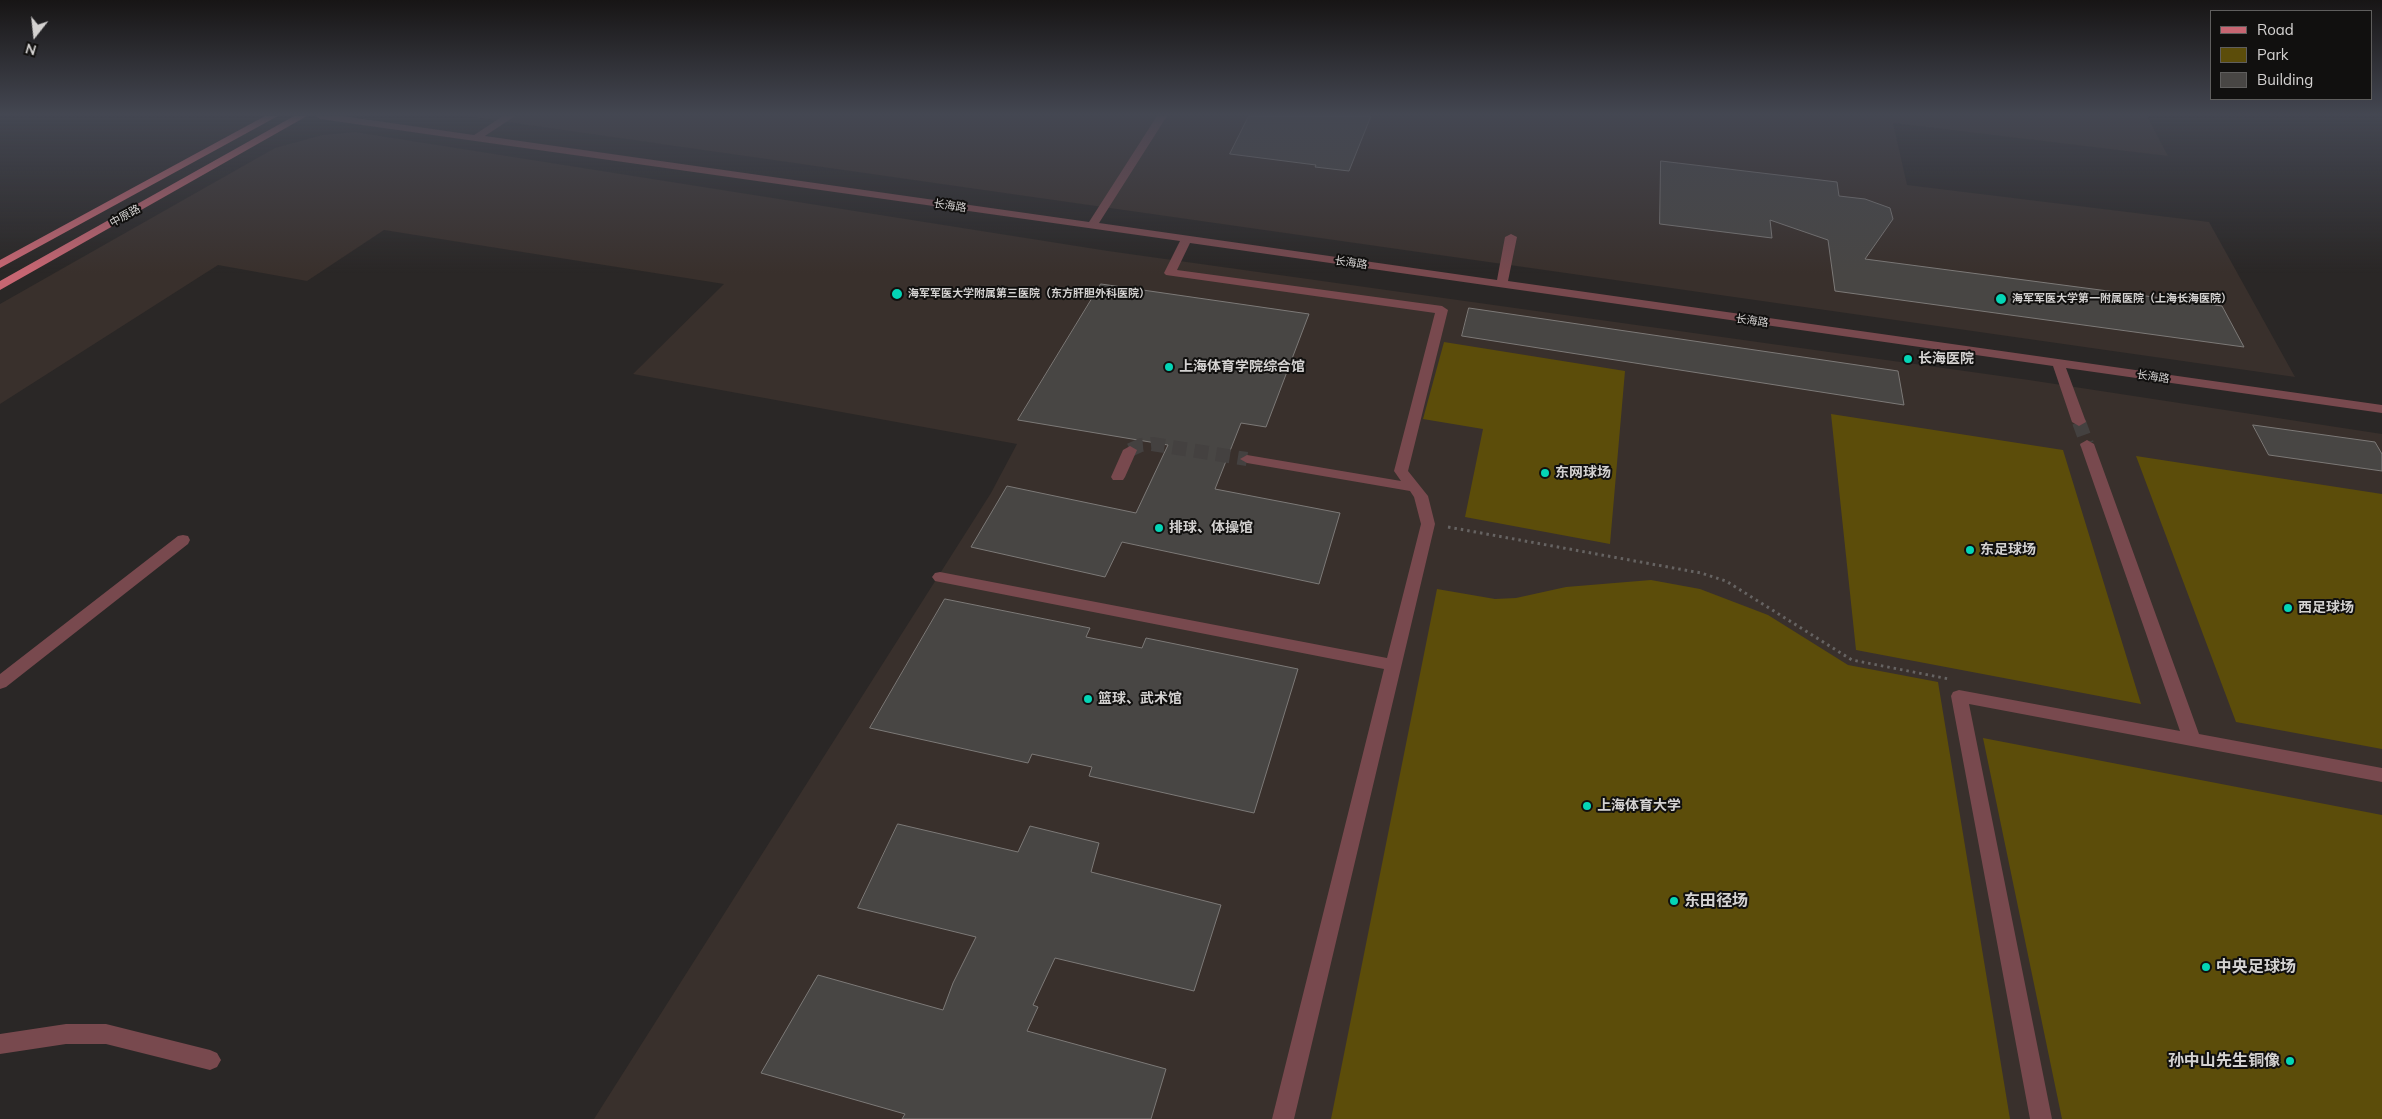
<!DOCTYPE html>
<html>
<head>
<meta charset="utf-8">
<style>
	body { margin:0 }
	#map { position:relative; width:2382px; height:1119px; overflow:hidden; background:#2a2726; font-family:Mulish,sans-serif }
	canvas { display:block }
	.legend { position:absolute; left:2210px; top:10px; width:162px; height:90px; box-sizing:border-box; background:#11100f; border:1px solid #5f5e5d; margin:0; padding:6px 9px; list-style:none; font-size:15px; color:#d4d2d1 }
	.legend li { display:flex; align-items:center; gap:10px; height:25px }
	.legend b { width:25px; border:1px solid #5f5e5d }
	.north { position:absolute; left:10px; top:10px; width:50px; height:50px; -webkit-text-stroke:4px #11100f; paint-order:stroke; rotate:196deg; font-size:14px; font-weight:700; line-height:20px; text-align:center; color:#d4d2d1 }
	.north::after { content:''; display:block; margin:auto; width:18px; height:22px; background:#d4d2d1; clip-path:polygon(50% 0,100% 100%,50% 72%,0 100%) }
</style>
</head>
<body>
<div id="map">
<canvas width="2382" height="1119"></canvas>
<ul class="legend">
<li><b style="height:6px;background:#c76672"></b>Road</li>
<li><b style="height:14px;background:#5c4d0a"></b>Park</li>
<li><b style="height:14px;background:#484644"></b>Building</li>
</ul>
<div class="north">N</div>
</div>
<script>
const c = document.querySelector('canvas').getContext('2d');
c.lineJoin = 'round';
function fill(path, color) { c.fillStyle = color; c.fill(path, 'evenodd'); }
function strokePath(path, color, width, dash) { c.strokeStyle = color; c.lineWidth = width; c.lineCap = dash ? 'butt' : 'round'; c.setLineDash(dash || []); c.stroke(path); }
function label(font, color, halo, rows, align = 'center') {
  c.font = font + ' Mulish,"Noto Sans SC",sans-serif'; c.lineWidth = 4; c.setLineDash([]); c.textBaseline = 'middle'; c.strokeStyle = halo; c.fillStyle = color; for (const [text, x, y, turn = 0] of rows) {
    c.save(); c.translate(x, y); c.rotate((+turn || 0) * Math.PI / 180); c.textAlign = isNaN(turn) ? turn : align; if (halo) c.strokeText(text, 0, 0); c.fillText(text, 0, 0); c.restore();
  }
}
fill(new Path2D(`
	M 465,116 L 2147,116 L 2168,156 L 1893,123 L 1907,185 L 2209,222 L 2295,377 Z
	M 355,132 L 1108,251 L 2029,380 L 2382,434 L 2382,1119 L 594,1119 L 991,493 L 1017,444 L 633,374 L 724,284 L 384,230 L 307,281 L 218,265 L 0,404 L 0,304 L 275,148 L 322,135 Z`), '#39302c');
fill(new Path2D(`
	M 1444,342 L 1625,371 L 1610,544 L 1465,517 L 1483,429 L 1423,419 Z
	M 1831,414 L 2063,450 L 2141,704 L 1856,650 Z
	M 2136,456 L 2382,494 L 2382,749 L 2236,722 Z
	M 1651,580 L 1700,589 L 1768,615 L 1848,665 L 1938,682 L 2010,1119 L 1331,1119 L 1437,589 L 1495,599 L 1516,598 L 1566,587 Z
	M 1983,738 L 2382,815 L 2382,1119 L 2062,1119 Z`), '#5c4d0a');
const building = new Path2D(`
	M 1249,116 L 1371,116 L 1349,171 L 1315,167 L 1316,165 L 1230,154 Z
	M 1661,161 L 1837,182 L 1839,196 L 1865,199 L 1890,208 L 1893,219 L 1865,259 L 2222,306 L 2244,347 L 1835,291 L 1828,240 L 1770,220 L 1772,238 L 1660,224 Z
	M 1101,284 L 1309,314 L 1266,427 L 1241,423 L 1215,489 L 1340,513 L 1319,584 L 1122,542 L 1105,577 L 971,547 L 1007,486 L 1136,513 L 1168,445 L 1018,420 Z
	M 1469,308 L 1898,371 L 1904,405 L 1462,336 Z
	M 2253,425 L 2375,442 L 2382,454 L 2382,471 L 2269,455 Z
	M 945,599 L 1090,628 L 1086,637 L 1142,648 L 1146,638 L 1298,669 L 1254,813 L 1089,776 L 1092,767 L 1032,754 L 1028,763 L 870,728 Z
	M 898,824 L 1018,852 L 1030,826 L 1099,843 L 1091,872 L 1221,905 L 1194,991 L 1055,958 L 1033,1005 L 1038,1007 L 1027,1031 L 1166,1069 L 1151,1119 L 902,1119 L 905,1114 L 761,1073 L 818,975 L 943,1010 L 953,983 L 976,937 L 858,908 Z`);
fill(building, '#484644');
strokePath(building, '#7c7977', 1);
strokePath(new Path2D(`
	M 2079,422 L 2087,444
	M 1130,450 L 1141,445 L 1152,444 L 1247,459`), '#444140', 14, [14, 8]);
strokePath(new Path2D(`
	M 1448,527 L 1701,573 L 1726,581 L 1852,660 L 1949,679`), '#666362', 3, [2.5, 4]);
fill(new Path2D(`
	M 315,116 L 343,116 L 474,135 L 503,116 L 515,116 L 485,136 L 1089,222 L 1157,116 L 1167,116 L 1099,223 L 1497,280 L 1505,237 L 1511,234 L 1517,237 L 1508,281 L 2382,405 L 2382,413 L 2066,368 L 2086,422 L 2079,426 L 2072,422 L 2053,366 L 1190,243 L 1177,270 L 1442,306 L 1448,310 L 1408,471 L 1428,496 L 1435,524 L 1294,1119 L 1272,1119 L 1384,669 L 940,582 L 935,581 L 932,577 L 935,573 L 940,572 L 1387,658 L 1421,524 L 1414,497 L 1410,491 L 1247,463 L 1240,459 L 1247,455 L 1401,481 L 1394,471 L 1435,313 L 1166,275 L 1164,273 L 1180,241 L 320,119 Z
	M 2087,440 L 2094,444 L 2199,734 L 2382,768 L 2382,782 L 1969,704 L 2052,1119 L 2030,1119 L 1951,696 L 1953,692 L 1959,690 L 2180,731 L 2080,444 Z
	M 1130,446 L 1137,450 L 1125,477 L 1123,480 L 1113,480 L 1111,477 L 1123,450 Z
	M 183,535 L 188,536 L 190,540 L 188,544 L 6,687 L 0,689 L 0,674 L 178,536 Z
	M 66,1024 L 106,1024 L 210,1050 L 217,1053 L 221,1060 L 217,1067 L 210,1070 L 106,1044 L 66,1044 L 0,1054 L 0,1034 Z`), '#78494e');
fill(new Path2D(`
	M 265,116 L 278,116 L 0,268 L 0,260 Z
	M 294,116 L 307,116 L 0,290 L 0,281 Z`), '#c76672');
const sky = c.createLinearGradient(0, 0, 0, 273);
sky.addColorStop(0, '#171515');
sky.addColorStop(0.42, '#444752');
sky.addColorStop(1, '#44475200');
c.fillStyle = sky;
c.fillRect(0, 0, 2382, 273);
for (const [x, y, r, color] of [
	[897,294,6,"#04d5b6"],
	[2001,299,6,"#04d5b6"],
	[1908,359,5,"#04d5b6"],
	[1169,367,5,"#04d5b6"],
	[1545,473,5,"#04d5b6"],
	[1159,528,5,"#04d5b6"],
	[1970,550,5,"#04d5b6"],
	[2288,608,5,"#04d5b6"],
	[1088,699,5,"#04d5b6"],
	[1587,806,5,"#04d5b6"],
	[1674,901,5,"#04d5b6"],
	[2206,967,5,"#04d5b6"],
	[2290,1061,5,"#04d5b6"]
]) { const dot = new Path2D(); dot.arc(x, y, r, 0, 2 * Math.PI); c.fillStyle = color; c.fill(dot); strokePath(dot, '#11100f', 2); }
label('11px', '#d4d2d1', '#11100f', [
	["长海路",950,206,8],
	["中原路",125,216,-29],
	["长海路",1351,263,8],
	["长海路",1752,321,8],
	["长海路",2153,377,8]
]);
label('bold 11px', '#d4d2d1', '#11100f', [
	["海军军医大学附属第三医院（东方肝胆外科医院）",908,294],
	["海军军医大学第一附属医院（上海长海医院）",2012,299]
], 'left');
label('bold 14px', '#d4d2d1', '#11100f', [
	["长海医院",1918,359],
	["上海体育学院综合馆",1179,367],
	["东网球场",1555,473],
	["排球、体操馆",1169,528],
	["东足球场",1980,550],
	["西足球场",2298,608],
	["篮球、武术馆",1098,699],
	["上海体育大学",1597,806]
], 'left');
label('bold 16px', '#d4d2d1', '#11100f', [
	["东田径场",1684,901],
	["中央足球场",2216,967],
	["孙中山先生铜像",2280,1061,"right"]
], 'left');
</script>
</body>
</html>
